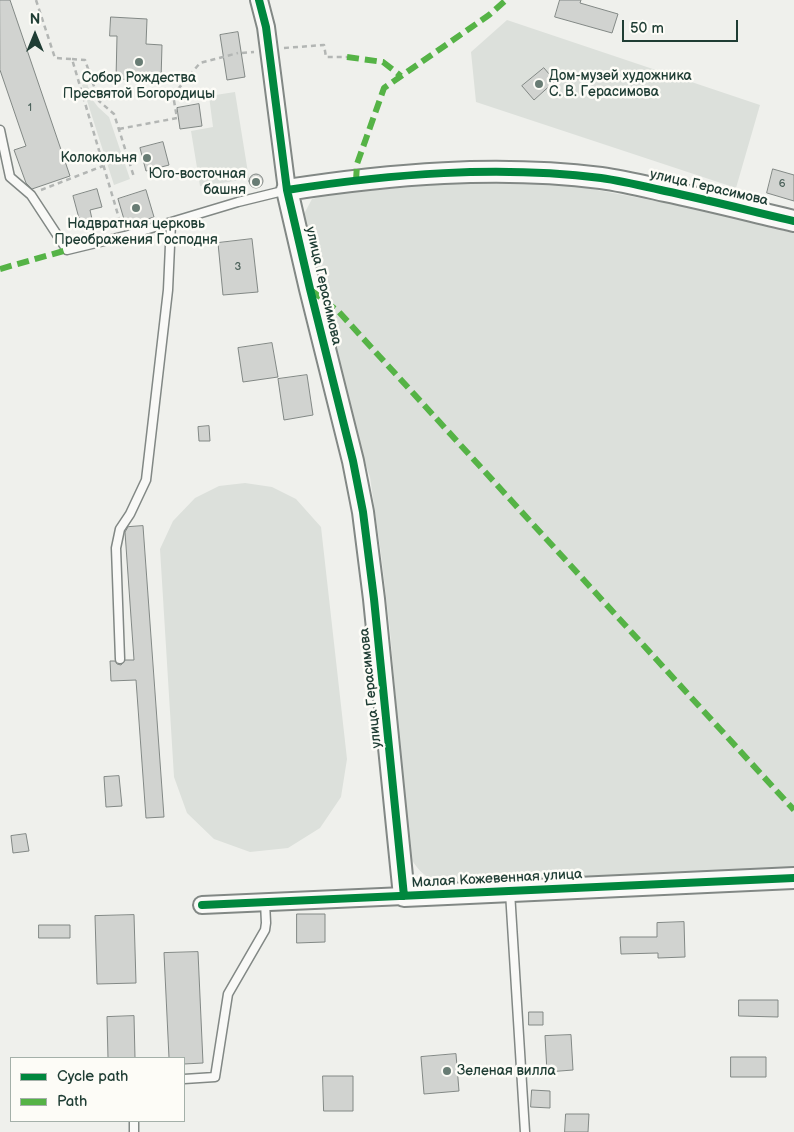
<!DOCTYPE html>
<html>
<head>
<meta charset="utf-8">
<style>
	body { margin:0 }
	#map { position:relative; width:794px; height:1132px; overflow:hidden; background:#eff0ec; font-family:"Balsamiq Sans",sans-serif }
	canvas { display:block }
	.legend { position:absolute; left:10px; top:1057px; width:175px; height:65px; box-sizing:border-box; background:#fdfcf7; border:1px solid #a4b0a9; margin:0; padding:6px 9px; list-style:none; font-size:15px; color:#1f3d34 }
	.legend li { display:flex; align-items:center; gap:10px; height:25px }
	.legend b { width:25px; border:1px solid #a4b0a9 }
	.north { position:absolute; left:10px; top:10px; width:50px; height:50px; -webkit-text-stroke:4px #fdfcf7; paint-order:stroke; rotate:0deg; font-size:14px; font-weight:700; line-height:20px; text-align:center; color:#1f3d34 }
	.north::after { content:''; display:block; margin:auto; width:18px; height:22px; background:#1f3d34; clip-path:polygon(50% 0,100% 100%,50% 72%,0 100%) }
	.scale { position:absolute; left:622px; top:20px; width:116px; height:22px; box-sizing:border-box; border:2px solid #1f3d34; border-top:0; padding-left:6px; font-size:15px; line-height:18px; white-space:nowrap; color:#1f3d34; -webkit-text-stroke:4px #fdfcf7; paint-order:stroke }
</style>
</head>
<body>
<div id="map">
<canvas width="794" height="1132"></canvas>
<ul class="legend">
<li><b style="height:6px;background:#00873e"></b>Cycle path</li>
<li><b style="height:6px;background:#55b346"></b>Path</li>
</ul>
<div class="north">N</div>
<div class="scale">50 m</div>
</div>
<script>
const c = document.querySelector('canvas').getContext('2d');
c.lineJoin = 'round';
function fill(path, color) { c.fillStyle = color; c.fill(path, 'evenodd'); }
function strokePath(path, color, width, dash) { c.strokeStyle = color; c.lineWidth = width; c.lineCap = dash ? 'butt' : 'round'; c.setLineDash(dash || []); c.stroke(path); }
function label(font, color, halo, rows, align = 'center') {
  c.font = font + ' "Balsamiq Sans",sans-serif'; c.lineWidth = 5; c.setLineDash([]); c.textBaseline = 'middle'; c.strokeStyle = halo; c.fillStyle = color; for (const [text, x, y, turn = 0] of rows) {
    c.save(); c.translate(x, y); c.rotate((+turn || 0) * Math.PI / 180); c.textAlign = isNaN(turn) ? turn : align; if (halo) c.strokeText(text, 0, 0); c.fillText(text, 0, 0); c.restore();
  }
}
fill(new Path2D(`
	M 507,20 L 760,105 L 736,188 L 476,102 L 471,52 Z
	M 87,83 L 92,99 L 98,107 L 109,117 L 130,179 L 114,185 L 82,85 Z
	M 235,92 L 249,179 L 200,186 L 191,131 L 213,127 L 209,96 Z
	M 456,183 L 565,184 L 683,206 L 794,233 L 794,868 L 464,885 C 436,882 424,882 409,855 L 390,631 L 381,554 L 370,477 L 352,423 L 306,235 L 304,214 L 312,199 L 328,194 Z
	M 245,483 L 272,487 L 296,499 L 321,527 L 347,759 L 341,797 L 320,828 L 288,848 L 250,852 L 214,839 L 187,813 L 174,777 L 160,549 L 173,521 L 195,498 L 219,486 Z`), '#dce0db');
const building = new Path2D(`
	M 0,0 L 10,0 L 70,176 L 32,189 L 26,183 L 14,150 L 26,146 L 0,70 Z
	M 560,0 L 581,0 L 580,3 L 618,14 L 612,33 L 555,17 Z
	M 111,17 L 147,19 L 146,44 L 162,45 L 161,80 L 116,79 L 117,36 L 110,36 Z
	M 238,32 L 245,77 L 227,80 L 220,35 Z
	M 544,68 L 555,81 L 534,100 L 522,86 Z
	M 199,104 L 202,126 L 180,129 L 177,108 Z
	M 163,142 L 169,165 L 146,171 L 140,148 Z
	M 773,169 L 794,175 L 794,201 L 767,193 Z
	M249 181a7 7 0 1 1 14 0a7 7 0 1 1-14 0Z
	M 97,189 L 102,207 L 90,210 L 92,219 L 80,222 L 73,196 Z
	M 146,190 L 154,217 L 126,226 L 118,199 Z
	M 252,239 L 258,292 L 223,295 L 218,243 Z
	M 272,343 L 278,377 L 243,382 L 238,348 Z
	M 307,375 L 313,415 L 284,420 L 278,379 Z
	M 209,426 L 210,441 L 199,441 L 198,427 Z
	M 143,526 L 164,817 L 146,818 L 136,680 L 111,681 L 110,661 L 115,661 L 117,664 L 121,665 L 125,660 L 134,660 L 125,532 L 128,527 Z
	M 119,776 L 122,806 L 106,807 L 104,777 Z
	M 26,834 L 29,851 L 13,853 L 11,836 Z
	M 297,914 L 325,914 L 325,942 L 297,943 Z
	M 134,915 L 136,983 L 97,984 L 95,916 Z
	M 684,922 L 685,957 L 658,958 L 658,953 L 621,954 L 620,937 L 657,937 L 657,923 Z
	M 39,925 L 70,925 L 70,938 L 39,938 Z
	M 198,952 L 203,1063 L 184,1064 L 184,1058 L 169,1058 L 164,953 Z
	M 739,1000 L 778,1000 L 778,1017 L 739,1016 Z
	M 529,1012 L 543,1012 L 543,1025 L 529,1025 Z
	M 134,1016 L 135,1058 L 108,1058 L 107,1017 Z
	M 571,1035 L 573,1070 L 547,1072 L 545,1036 Z
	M 456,1054 L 459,1091 L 424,1094 L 421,1057 Z
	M 731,1057 L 766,1057 L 766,1077 L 731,1077 Z
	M 323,1076 L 353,1076 L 353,1111 L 324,1111 Z
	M 532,1090 L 550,1091 L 550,1108 L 531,1107 Z
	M 566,1114 L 589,1114 L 588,1132 L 565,1132 Z`);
fill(building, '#d1d3d0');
strokePath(building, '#828885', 1);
const service = new Path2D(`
	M 0,130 L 10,177 L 31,195 L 67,250 L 125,236 L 238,202 L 287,190
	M 120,659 L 116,548 L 120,529 L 130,514 L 146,480 L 168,290 L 171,223
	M 510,892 L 525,1132
	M 184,1079 L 215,1077 L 228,994 L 265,930 L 266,923 L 265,902
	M 134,1132 L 134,1121`);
const minor = new Path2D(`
	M 259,0 L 266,27 L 287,190
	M 202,905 L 404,896`);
const tertiary = new Path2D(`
	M 794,221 C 751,211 708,200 665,191 C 643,186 623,181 601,178 C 497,165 390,174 287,190 L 310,289 L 353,461 L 363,512 L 374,599 L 404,896 L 794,878`);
strokePath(service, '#828885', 11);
strokePath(minor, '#828885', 20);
strokePath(tertiary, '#828885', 24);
strokePath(new Path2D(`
	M 36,0 L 55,58 L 72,59 L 121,225
	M 284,48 L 324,45 L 326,57 L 347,57
	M 242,53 L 254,52
	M 72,59 L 85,60 L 99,101 L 114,114 L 134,177
	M 119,129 L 177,118 L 173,95 L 200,63 L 238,53
	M 41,190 L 103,166`), '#b3b6b4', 2.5, [5, 4]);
strokePath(service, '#f9f9f7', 8);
strokePath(minor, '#f9f9f7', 16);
strokePath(tertiary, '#f9f9f7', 20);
strokePath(new Path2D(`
	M 347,57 L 383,62 L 401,76
	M 356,181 L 357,164 L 384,88 L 489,15 L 506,0
	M 0,269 L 67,250
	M 311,290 L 339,312 L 794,810`), '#55b346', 6, [12, 6]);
strokePath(new Path2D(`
	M 259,0 L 266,27 L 287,190 L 310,289 L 353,461 L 363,512 L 374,599 L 404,896
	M 287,190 C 390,174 497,165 601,178 C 623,181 643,186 665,191 C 708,200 751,211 794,221
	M 202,905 L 794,878`), '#00873e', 8);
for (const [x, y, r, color] of [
	[139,62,5,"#687c74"],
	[539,84,5,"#687c74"],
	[147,158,5,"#687c74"],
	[256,182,5,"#687c74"],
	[136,208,5,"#687c74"],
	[447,1071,5,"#687c74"]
]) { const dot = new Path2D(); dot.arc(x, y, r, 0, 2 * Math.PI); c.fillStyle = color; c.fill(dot); strokePath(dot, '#fdfcf7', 2); }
label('11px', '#4c625b', null, [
	["1",30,108],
	["6",782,184],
	["3",238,267]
]);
label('14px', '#1f3d34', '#fdfcf7', [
	["Дом-музей художника",549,76],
	["С. В. Герасимова",549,92],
	["Собор Рождества",139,78,"center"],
	["Пресвятой Богородицы",139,94,"center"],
	["Колокольня",137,158,"right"],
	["Юго-восточная",246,174,"right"],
	["башня",246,190,"right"],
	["Надвратная церковь",136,224,"center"],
	["Преображения Господня",136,240,"center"],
	["Зеленая вилла",457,1071]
], 'left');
label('14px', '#1f3d34', '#fdfcf7', [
	["улица Герасимова",709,188,13],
	["улица Герасимова",323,286,77],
	["улица Герасимова",371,688,-96],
	["Малая Кожевенная улица",497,879,-3]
]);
</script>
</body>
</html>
